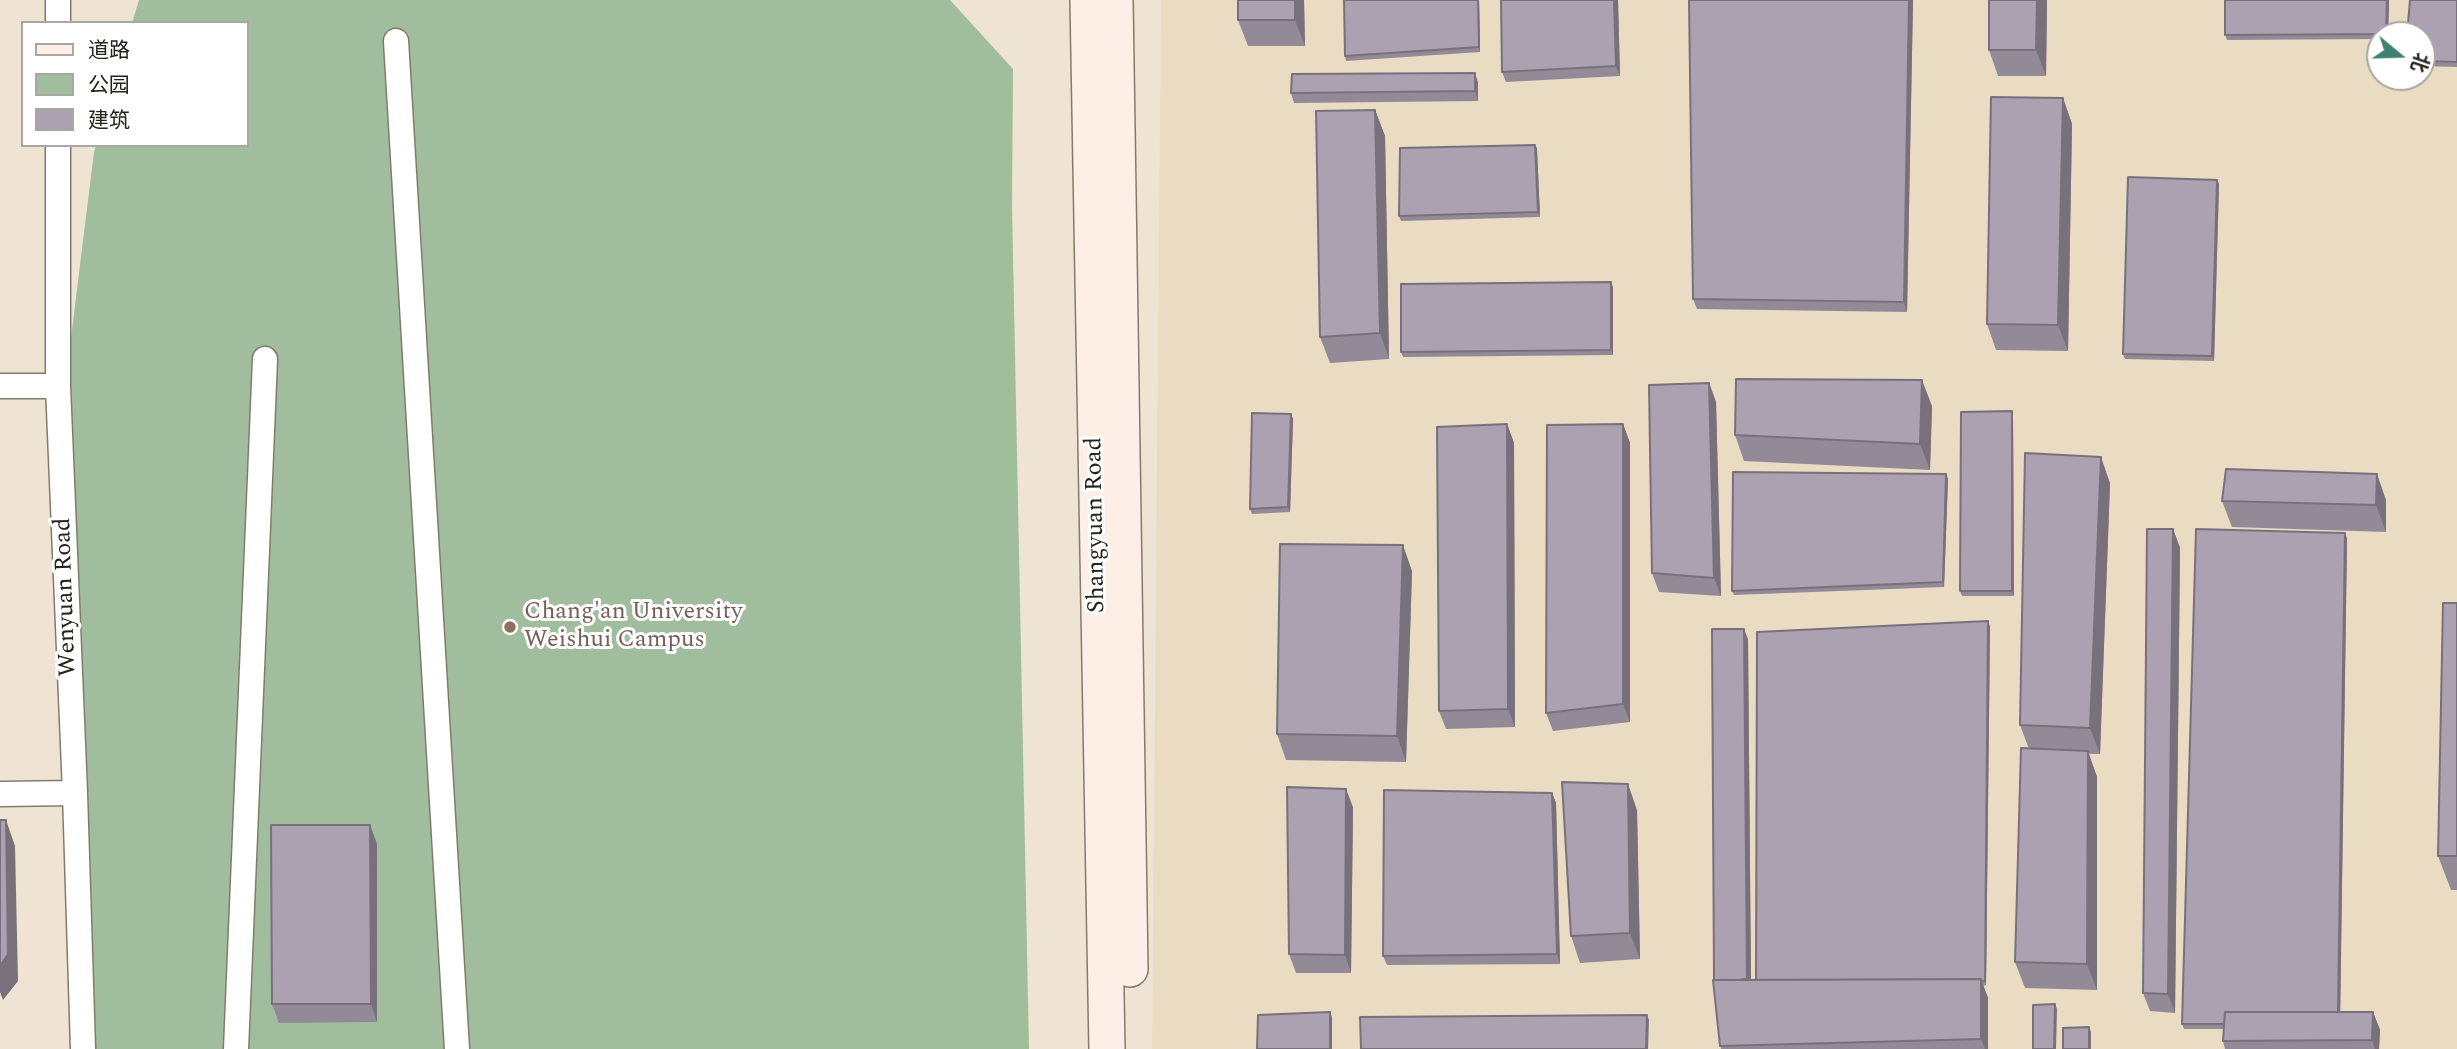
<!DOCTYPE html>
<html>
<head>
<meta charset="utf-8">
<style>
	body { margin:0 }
	#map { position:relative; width:2457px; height:1049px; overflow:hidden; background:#efe4d3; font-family:Spectral,"Noto Sans SC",serif }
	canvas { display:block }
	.legend { position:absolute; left:21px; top:21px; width:228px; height:126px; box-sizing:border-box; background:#fff; border:2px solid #a8a7a4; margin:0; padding:9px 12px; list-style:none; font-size:21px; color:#25221b }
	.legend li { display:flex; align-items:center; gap:14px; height:35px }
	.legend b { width:35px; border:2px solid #a8a7a4 }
	.north { position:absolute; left:2366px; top:21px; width:70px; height:70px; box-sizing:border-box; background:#fff; border:2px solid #a8a7a4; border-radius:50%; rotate:109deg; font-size:19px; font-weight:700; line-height:28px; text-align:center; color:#25221b }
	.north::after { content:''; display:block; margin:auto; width:24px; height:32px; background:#3f8071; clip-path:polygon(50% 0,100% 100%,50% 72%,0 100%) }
</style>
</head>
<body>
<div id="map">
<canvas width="2457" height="1049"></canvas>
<ul class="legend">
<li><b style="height:9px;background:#fdeee6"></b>道路</li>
<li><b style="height:19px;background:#a0bd9d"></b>公园</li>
<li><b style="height:19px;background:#aba1b1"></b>建筑</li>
</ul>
<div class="north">北</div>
</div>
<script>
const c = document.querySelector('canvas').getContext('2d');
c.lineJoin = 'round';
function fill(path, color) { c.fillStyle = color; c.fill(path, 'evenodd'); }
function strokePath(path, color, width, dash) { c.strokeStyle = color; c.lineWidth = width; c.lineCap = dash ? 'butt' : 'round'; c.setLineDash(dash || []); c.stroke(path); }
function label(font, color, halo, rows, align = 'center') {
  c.font = font + ' Spectral,serif'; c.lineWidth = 6; c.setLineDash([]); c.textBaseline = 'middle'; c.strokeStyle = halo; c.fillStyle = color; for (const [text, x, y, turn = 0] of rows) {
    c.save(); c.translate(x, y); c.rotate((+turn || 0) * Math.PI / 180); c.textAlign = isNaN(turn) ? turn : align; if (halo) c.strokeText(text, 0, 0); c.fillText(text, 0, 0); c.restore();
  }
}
fill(new Path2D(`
	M 1161,0 L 2457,0 L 2457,1049 L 1152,1049 ZM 2380,35 L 2422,35 L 2422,77 L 2380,77 Z`), '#eadbc3');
fill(new Path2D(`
	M 139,0 L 950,0 L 1013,69 L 1012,205 L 1029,1049 L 96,1049 L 88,792 L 69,354 L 94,152 L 96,145 L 247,145 L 247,23 L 132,23 Z`), '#a0bd9d');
const minor = new Path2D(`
	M 58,0 L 58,23
	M 396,41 L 457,1049
	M 58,145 L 58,386 L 75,793 L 83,1049
	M 0,386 L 58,386
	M 0,794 L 75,793
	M 236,1049 L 265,359`);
const secondary = new Path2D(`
	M 1088,0 L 1107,1049
	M 1115,0 L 1130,969`);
strokePath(minor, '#857b6c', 27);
strokePath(secondary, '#857b6c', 38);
strokePath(minor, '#fff', 24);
strokePath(secondary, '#fdeee6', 35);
fill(new Path2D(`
	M 1304,0 L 1305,46 L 1248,46 L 1238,20 Z
	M 1479,0 L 1480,52 L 1346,61 L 1345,56 Z
	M 1618,0 L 1620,76 L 1506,82 L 1502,72 Z
	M 1913,0 L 1907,312 L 1697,309 L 1693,299 Z
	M 2047,0 L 2046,76 L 1998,76 L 1989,50 Z
	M 2389,0 L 2388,35 L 2380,35 L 2380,39 L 2227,40 L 2225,35 Z
	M 2457,0 L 2457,67 L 2422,66 L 2422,35 Z
	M 1478,82 L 1478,101 L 1294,103 L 1291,93 Z
	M 2063,98 L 2072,124 L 2068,351 L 1996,350 L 1987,324 Z
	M 1375,110 L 1385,136 L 1389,359 L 1330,363 L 1320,337 Z
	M 1535,145 L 1537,149 L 1540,217 L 1401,221 L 1399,216 Z
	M 2217,180 L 2219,184 L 2214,361 L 2125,359 L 2123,354 Z
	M 1613,287 L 1613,355 L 1403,357 L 1401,352 Z
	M 1709,383 L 1716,402 L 1721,596 L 1659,592 L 1652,573 Z
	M 1932,406 L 1930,470 L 1744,461 L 1735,435 Z
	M 1291,414 L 1293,419 L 1290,512 L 1252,514 L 1250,509 Z
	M 2013,416 L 2014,596 L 1962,596 L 1960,591 Z
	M 1507,424 L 1514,443 L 1515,727 L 1446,729 L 1439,711 Z
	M 1623,424 L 1630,443 L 1630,722 L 1553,731 L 1546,713 Z
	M 1946,474 L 1948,479 L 1944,587 L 1734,595 L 1732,591 Z
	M 2110,483 L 2100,754 L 2088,754 L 2097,777 L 2097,990 L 2025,988 L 2015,962 L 2029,749 L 2020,725 Z
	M 2386,500 L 2386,532 L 2232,527 L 2222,501 Z
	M 2173,529 L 2180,548 L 2175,1013 L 2150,1011 L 2143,993 Z
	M 2347,538 L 2340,1012 L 2373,1012 L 2380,1030 L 2379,1049 L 2225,1049 L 2223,1041 L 2223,1029 L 2184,1029 L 2182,1024 Z
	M 1412,571 L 1406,762 L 1286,760 L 1277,734 Z
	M 2457,603 L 2457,890 L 2451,890 L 2438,856 Z
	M 1990,626 L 1986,985 L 1983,986 L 1988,998 L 1988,1049 L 1721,1049 L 1714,980 L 1748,639 L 1751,980 L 1756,980 Z
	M 1552,793 L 1556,803 L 1560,964 L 1387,965 L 1383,956 Z
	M 1353,807 L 1351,973 L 1296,973 L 1289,954 Z
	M 1637,810 L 1640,959 L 1580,963 L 1571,936 Z
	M 370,825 L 377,844 L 377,1022 L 279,1023 L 272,1004 Z`), '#938a98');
fill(new Path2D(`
	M 1295,0 L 1304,0 L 1305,46 L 1295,20 Z
	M 1478,0 L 1479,0 L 1480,52 L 1479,47 Z
	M 1614,0 L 1618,0 L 1620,76 L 1616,66 Z
	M 1909,0 L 1913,0 L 1907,312 L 1904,302 Z
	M 2037,0 L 2047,0 L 2046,76 L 2036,50 Z
	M 2387,0 L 2389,0 L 2388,35 L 2386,34 Z
	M 1475,73 L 1478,82 L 1478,101 L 1475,91 Z
	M 2063,98 L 2072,124 L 2068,351 L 2058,325 Z
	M 1375,110 L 1385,136 L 1389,359 L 1380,333 Z
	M 1535,145 L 1537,149 L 1540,217 L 1538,212 Z
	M 2217,180 L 2219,184 L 2214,361 L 2212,356 Z
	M 1611,282 L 1613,287 L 1613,355 L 1611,350 Z
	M 1922,380 L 1932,406 L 1930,470 L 1920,444 Z
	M 1709,383 L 1716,402 L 1721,596 L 1714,578 Z
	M 2012,411 L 2013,416 L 2014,596 L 2012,591 Z
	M 1291,414 L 1293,419 L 1290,512 L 1288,507 Z
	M 1507,424 L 1514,443 L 1515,727 L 1508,709 Z
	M 1623,424 L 1630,443 L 1630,722 L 1623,704 Z
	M 2101,457 L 2110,483 L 2100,754 L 2090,728 Z
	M 1946,474 L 1948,479 L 1944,587 L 1943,582 Z
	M 2377,474 L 2386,500 L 2386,532 L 2376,505 Z
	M 2173,529 L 2180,548 L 2175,1013 L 2168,994 Z
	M 2345,533 L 2347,538 L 2340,1030 L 2338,1025 Z
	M 1403,545 L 1412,571 L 1406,762 L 1397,736 Z
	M 1988,621 L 1990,626 L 1986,985 L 1985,981 Z
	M 1744,629 L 1748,639 L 1751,989 L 1747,979 Z
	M 2088,751 L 2097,777 L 2097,990 L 2087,964 Z
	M 1628,784 L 1637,810 L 1640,959 L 1630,933 Z
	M 1346,789 L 1353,807 L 1351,973 L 1345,955 Z
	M 1552,793 L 1556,803 L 1560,964 L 1557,954 Z
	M 6,820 L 15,846 L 18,981 L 3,1000 L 0,992 L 0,966 Z
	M 370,825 L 377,844 L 377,1022 L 371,1004 Z
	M 1981,979 L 1988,998 L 1988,1049 L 1985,1049 L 1981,1039 Z
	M 2055,1004 L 2057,1009 L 2056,1049 L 2054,1049 Z
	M 1330,1012 L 1332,1017 L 1332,1049 L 1330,1049 Z
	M 2373,1012 L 2380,1030 L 2379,1049 L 2375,1049 L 2372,1040 Z
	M 1647,1015 L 1649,1020 L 1648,1049 L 1646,1049 Z
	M 2089,1027 L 2091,1032 L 2091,1049 L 2089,1049 Z`), '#78717c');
const building = new Path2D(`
	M 1238,0 L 1295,0 L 1295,20 L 1238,20 Z
	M 1344,0 L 1478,0 L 1479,47 L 1345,56 Z
	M 1501,0 L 1614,0 L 1616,66 L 1502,72 Z
	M 1689,0 L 1909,0 L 1904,302 L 1693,299 Z
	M 1989,0 L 2037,0 L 2036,50 L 1989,50 Z
	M 2225,0 L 2387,0 L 2386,34 L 2225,35 Z
	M 2410,0 L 2457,0 L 2457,62 L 2422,61 L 2422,35 L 2407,35 Z
	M 1475,73 L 1475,91 L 1291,93 L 1292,74 Z
	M 1991,97 L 2063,98 L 2058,325 L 1987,324 Z
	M 1375,110 L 1380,333 L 1320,337 L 1316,111 Z
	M 1535,145 L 1538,212 L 1399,216 L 1400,148 Z
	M 2128,177 L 2217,180 L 2212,356 L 2123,354 Z
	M 1611,282 L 1611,350 L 1401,352 L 1401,284 Z
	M 1736,379 L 1922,380 L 1920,444 L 1735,435 Z
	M 1709,383 L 1714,578 L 1652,573 L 1649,385 Z
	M 2012,411 L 2012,591 L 1960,591 L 1961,412 Z
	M 1252,413 L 1291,414 L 1288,507 L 1250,509 Z
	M 1507,424 L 1508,709 L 1439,711 L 1437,427 Z
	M 1623,424 L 1623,704 L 1546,713 L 1547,425 Z
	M 2025,453 L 2101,457 L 2090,728 L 2020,725 Z
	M 2226,469 L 2377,474 L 2376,505 L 2222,501 Z
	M 1733,472 L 1946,474 L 1943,582 L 1732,591 Z
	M 2147,529 L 2173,529 L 2168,994 L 2143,993 Z
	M 2196,529 L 2345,533 L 2338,1012 L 2225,1012 L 2224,1024 L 2182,1024 Z
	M 1280,544 L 1403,545 L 1397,736 L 1277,734 Z
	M 2443,603 L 2457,603 L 2457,856 L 2438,856 Z
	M 1988,621 L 1985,981 L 1981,981 L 1981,979 L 1756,980 L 1757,632 Z
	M 1712,629 L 1744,629 L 1747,979 L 1739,980 L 1714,980 Z
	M 2021,748 L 2088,751 L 2087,964 L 2015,962 Z
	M 1562,782 L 1628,784 L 1630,933 L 1571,936 Z
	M 1287,787 L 1346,789 L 1345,955 L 1289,954 Z
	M 1384,790 L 1552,793 L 1557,954 L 1383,956 Z
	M 0,820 L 6,820 L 8,954 L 0,966 Z
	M 271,825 L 370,825 L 371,1004 L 272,1004 Z
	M 1981,979 L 1981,1039 L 1720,1046 L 1713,980 Z
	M 2055,1004 L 2054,1049 L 2033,1049 L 2033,1005 Z
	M 1330,1012 L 1330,1049 L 1257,1049 L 1258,1015 Z
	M 2225,1012 L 2373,1012 L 2372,1040 L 2223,1041 Z
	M 1647,1015 L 1646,1049 L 1361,1049 L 1360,1017 Z
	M 2089,1027 L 2089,1049 L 2063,1049 L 2063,1028 Z`);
fill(building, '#aba1b1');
strokePath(building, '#78717c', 2);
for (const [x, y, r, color] of [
	[510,627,7,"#8d6e63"]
]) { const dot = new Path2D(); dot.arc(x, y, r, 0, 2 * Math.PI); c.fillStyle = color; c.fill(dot); strokePath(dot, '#fff', 2.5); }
label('24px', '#25221b', '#fff', [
	["Shangyuan Road",1097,525,-91],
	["Wenyuan Road",67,597,-92]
]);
label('24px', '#785e54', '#fff', [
	["Chang'an University",524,613],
	["Weishui Campus",524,641]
], 'left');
</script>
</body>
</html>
